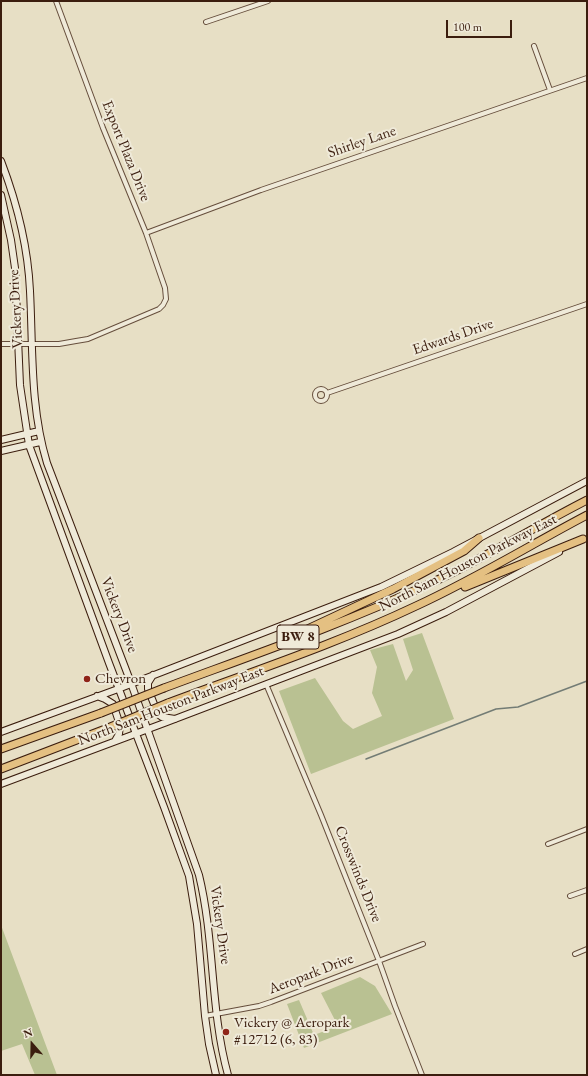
<!DOCTYPE html>
<html>
<head>
<meta charset="utf-8">
<style>
	body { margin:0 }
	#map { position:relative; width:588px; height:1076px; overflow:hidden; background:#e7dfc5; font-family:"EB Garamond",serif }
	canvas { display:block }
	.frame { position:absolute; inset:0; border:2px solid #3b1d0e; pointer-events:none }
	.north { position:absolute; left:12px; top:1024px; width:40px; height:40px; -webkit-text-stroke:3px #efead9; paint-order:stroke; rotate:340deg; font-size:11px; font-weight:700; line-height:16px; text-align:center; color:#3b1d0e }
	.north::after { content:''; display:block; margin:auto; width:14px; height:18px; background:#3b1d0e; clip-path:polygon(50% 0,100% 100%,50% 72%,0 100%) }
	.scale { position:absolute; left:446px; top:20px; width:66px; height:18px; box-sizing:border-box; border:2px solid #3b1d0e; border-top:0; padding-left:5px; font-size:12px; line-height:14px; white-space:nowrap; color:#3b1d0e; -webkit-text-stroke:3px #efead9; paint-order:stroke }
</style>
</head>
<body>
<div id="map">
<canvas width="588" height="1076"></canvas>
<div class="frame"></div>
<div class="north">N</div>
<div class="scale">100 m</div>
</div>
<script>
const c = document.querySelector('canvas').getContext('2d');
c.lineJoin = 'round';
function fill(path, color) { c.fillStyle = color; c.fill(path, 'evenodd'); }
function strokePath(path, color, width, dash) { c.strokeStyle = color; c.lineWidth = width; c.lineCap = dash ? 'butt' : 'round'; c.setLineDash(dash || []); c.stroke(path); }
function label(font, color, halo, rows, align = 'center') {
  c.font = font + ' "EB Garamond",serif'; c.lineWidth = 4; c.setLineDash([]); c.textBaseline = 'middle'; c.strokeStyle = halo; c.fillStyle = color; for (const [text, x, y, turn = 0] of rows) {
    c.save(); c.translate(x, y); c.rotate((+turn || 0) * Math.PI / 180); c.textAlign = isNaN(turn) ? turn : align; if (halo) c.strokeText(text, 0, 0); c.fillText(text, 0, 0); c.restore();
  }
}
fill(new Path2D(`
	M 422,633 L 454,719 L 311,774 L 279,691 L 315,678 L 343,721 L 353,729 L 382,716 L 372,693 L 377,667 L 370,650 L 393,644 L 406,681 L 413,670 L 403,639 Z
	M 1,925 L 57,1075 L 35,1075 L 22,1044 L 1,1051 Z
	M 360,977 L 375,986 L 392,1014 L 304,1048 L 287,1004 L 299,1000 L 314,1035 L 338,1026 L 321,993 Z`), '#b9c192');
strokePath(new Path2D(`
	M 366,759 L 496,709 L 518,707 L 587,681`), '#737c75', 1.5);
const street = new Path2D(`
	M 206,22 L 268,1
	M 534,46 L 550,90
	M 146,233 L 261,190 L 587,78
	M 1,344 L 59,344 L 76,341 L 88,339 L 159,309 L 163,305 L 166,299 L 165,288 L 146,233 L 103,128 L 56,1
	M315 395a6 6 0 1 1 12 0a6 6 0 1 1-12 0Z
	M 327,393 L 587,304
	M 266,684 L 321,815 L 379,961 L 395,1006 L 422,1075
	M 548,844 L 587,829
	M 570,896 L 587,890
	M 575,954 L 587,949
	M 205,1016 L 259,1006 L 271,1002 L 423,944`);
const secondary = new Path2D(`
	M 1,161 C 17,203 28,247 30,291 C 33,349 30,407 47,463 L 131,683 L 199,875 C 215,941 210,1010 228,1075
	M 1,195 L 11,240 L 15,268 L 20,385 L 29,445 L 109,663 L 164,807 L 189,876 L 197,924 L 205,1016 L 209,1044 L 216,1075
	M 1,440 L 39,431
	M 1,451 L 40,442
	M 153,675 L 148,683 L 148,689 L 158,714 L 162,717 L 175,719
	M 97,696 L 105,699 L 113,704 L 120,725 L 119,734 L 115,741
	M 1,732 L 118,689 L 381,587 L 453,552 L 587,481
	M 1,784 L 167,722 L 398,634 L 446,612 L 559,552`);
const highway = new Path2D(`
	M 465,587 L 583,539
	M 299,633 L 393,589 L 464,551 L 479,538
	M 164,688 C 253,655 343,624 429,584 C 483,559 534,527 587,500
	M 168,703 C 251,672 336,644 416,606 C 475,579 530,545 587,515
	M 1,749 L 101,713
	M 1,769 L 108,728`);
strokePath(street, '#664e3c', 6);
strokePath(secondary, '#3b1d0e', 8);
strokePath(highway, '#3b1d0e', 9);
strokePath(street, '#efead9', 4);
strokePath(secondary, '#efead9', 6);
strokePath(highway, '#e4c082', 7);
const highwayBridge = new Path2D(`
	M 101,713 L 164,688
	M 108,728 L 168,703`);
strokePath(highwayBridge, '#3b1d0e', 9, []);
strokePath(highwayBridge, '#e4c082', 7);
for (const [x, y, r, color] of [
	[87,679,4,"#8f2418"],
	[226,1032,4,"#8f2418"]
]) { const dot = new Path2D(); dot.arc(x, y, r, 0, 2 * Math.PI); c.fillStyle = color; c.fill(dot); strokePath(dot, '#efead9', 1.5); }
for (const [x, y, w] of [
	[298,637,42]
]) { const box = new Path2D(); box.roundRect(x - w / 2, y - 12, w, 24, 3); c.fillStyle = '#efead9'; c.fill(box); strokePath(box, '#3b1d0e', 1); }
label('bold 14px', '#3b1d0e', null, [
	["BW 8",298,637]
]);
label('15px', '#3b1d0e', '#efead9', [
	["Shirley Lane",362,142,-19],
	["Export Plaza Drive",126,151,68],
	["Vickery Drive",16,309,-93],
	["Edwards Drive",453,337,-19],
	["North Sam Houston Parkway East",468,563,-27],
	["Vickery Drive",119,615,69],
	["North Sam Houston Parkway East",171,706,-21],
	["Crosswinds Drive",358,874,68],
	["Vickery Drive",220,925,82],
	["Aeropark Drive",311,974,-21]
]);
label('15px', '#3b1d0e', '#efead9', [
	["Chevron",95,679],
	["Vickery @ Aeropark",234,1023],
	["#12712 (6, 83)",234,1040]
], 'left');
</script>
</body>
</html>
